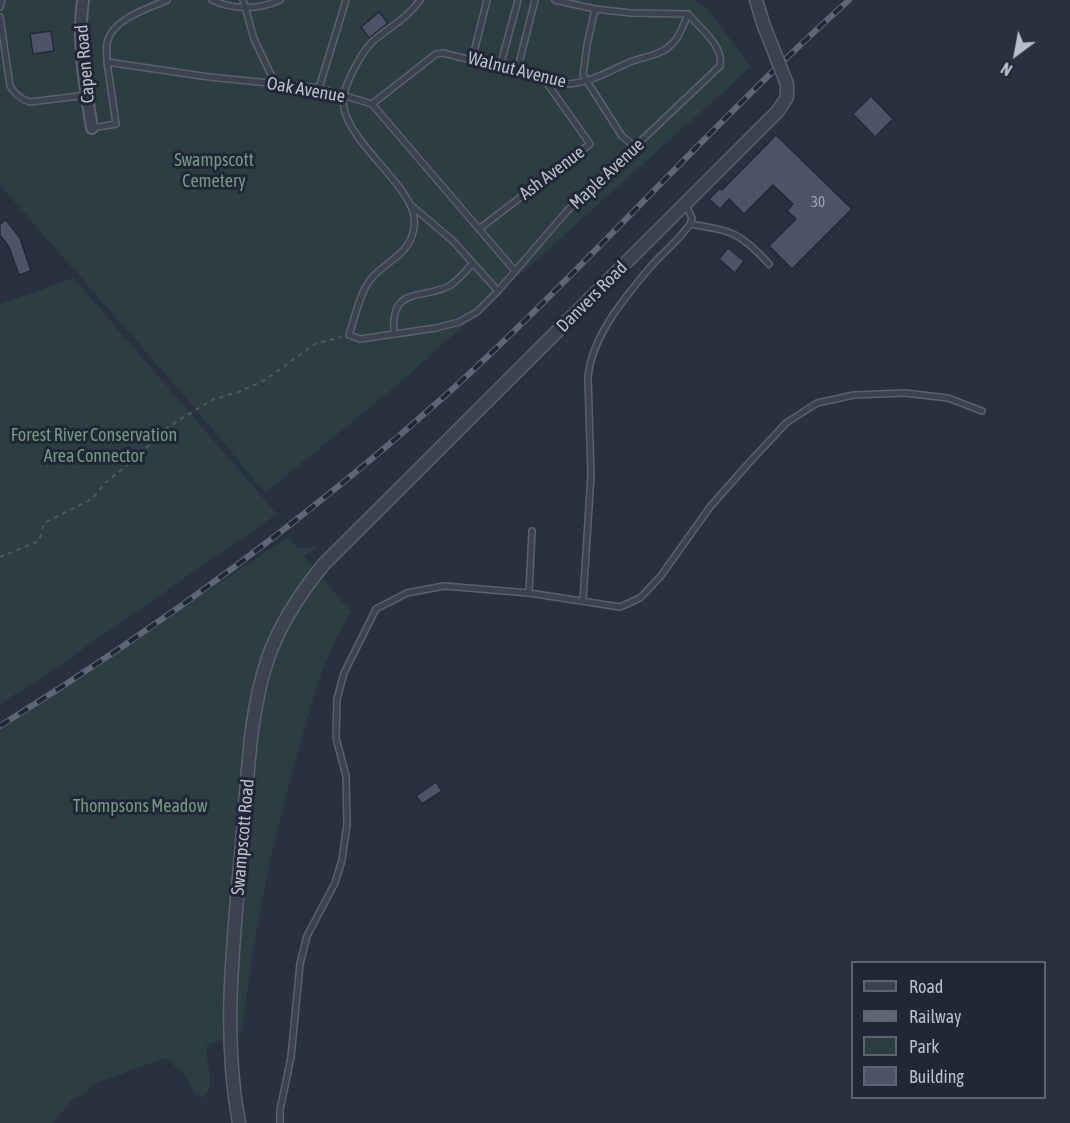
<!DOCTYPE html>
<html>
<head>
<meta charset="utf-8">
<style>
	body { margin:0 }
	#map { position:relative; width:1070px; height:1123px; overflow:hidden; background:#293040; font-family:"Asap Condensed",sans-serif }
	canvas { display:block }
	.legend { position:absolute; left:851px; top:961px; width:195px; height:138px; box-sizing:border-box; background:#212736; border:2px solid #5e6371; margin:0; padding:8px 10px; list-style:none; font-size:18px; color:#babeca }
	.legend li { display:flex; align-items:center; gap:12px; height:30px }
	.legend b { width:30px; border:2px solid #5e6371 }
	.north { position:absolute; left:986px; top:24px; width:60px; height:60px; -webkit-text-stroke:4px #212736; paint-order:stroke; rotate:212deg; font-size:16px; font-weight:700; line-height:24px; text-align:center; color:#babeca }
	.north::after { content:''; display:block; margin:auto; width:21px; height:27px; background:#babeca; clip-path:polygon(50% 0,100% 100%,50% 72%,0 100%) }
</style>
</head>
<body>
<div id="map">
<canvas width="1070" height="1123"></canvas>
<ul class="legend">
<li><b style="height:8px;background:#3d4250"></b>Road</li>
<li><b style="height:8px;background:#5f6677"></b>Railway</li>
<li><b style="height:16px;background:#2c3e42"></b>Park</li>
<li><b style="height:16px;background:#4d5467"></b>Building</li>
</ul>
<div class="north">N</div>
</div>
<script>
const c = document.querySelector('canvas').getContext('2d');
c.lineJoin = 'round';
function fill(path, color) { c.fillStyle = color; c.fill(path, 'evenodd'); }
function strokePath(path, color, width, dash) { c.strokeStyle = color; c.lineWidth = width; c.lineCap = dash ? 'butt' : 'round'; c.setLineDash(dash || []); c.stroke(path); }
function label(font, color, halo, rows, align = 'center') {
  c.font = font + ' "Asap Condensed",sans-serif'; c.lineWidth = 6; c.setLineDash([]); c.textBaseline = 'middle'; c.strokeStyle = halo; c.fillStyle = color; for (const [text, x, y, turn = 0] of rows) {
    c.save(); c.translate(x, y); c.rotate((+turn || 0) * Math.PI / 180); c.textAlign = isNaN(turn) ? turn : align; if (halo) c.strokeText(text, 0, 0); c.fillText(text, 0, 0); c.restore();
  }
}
fill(new Path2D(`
	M 0,0 L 693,0 L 708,9 L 751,67 L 395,387 L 265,493 L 194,407 L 0,185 Z
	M 74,278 L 277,514 L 48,673 L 0,704 L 0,304 Z
	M 288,537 L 298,548 L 319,547 L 304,556 L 351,612 C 325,654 315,691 302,738 C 273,835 253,933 242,1033 L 207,1045 C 204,1060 218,1089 203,1097 L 195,1094 L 184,1074 L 166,1058 L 95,1083 L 83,1095 L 72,1100 L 53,1123 L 0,1123 L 0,730 Z`), '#2c3e42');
const building = new Path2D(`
	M 379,12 L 388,23 L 369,38 L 361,27 Z
	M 51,31 L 54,51 L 33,54 L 30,34 Z
	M 871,96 L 893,119 L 875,137 L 853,114 Z
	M 776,135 L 852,209 L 792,269 L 769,246 L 796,219 L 787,211 L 793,204 L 773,185 L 744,214 L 729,199 L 720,209 L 709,199 L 720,188 L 722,190 Z
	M 6,220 L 20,238 L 31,271 L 19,275 L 9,247 L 0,235 L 0,224 Z
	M 728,248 L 744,261 L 735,273 L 719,259 Z
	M 436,782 L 442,791 L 422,804 L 416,796 Z`);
fill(building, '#4d5467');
strokePath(building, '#232938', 1.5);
const service = new Path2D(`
	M 212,0 C 233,10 258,10 280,0
	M 243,0 L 254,39 L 275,83
	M 420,0 C 407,19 388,28 372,42 C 364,50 357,63 352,73 C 347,83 341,97 344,108 C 349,136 388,169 404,194 C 411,204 416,215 414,228 C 409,258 381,262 368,283 C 358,298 355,318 349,335 L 360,339 L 436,328 L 459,322 L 477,312 L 498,291 L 567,211 L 720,66 C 724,46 700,28 688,14
	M 555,0 L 595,9 L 631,13 L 688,14
	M 0,7 L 2,0
	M 595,9 L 587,45 L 583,75 L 622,136 L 635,147
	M 0,17 L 10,86 C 15,94 20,99 30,102 L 87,95
	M 472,60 L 487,0
	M 107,62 C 107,56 106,49 107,43 C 112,19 147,9 167,0
	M 500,67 L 518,0
	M 517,71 L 535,0
	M 319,88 L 346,0
	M 372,104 L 436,54 L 443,53 L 567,84 C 590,83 609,71 630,62 C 645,56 661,56 673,43 C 680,36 684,23 688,14
	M 92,128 L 116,124 L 107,62 L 209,77 L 319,88 L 372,104 L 515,271
	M 412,206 L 453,241 L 498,291
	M 690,224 C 732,231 740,232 769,264
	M 479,229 L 590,144 L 544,79
	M 394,333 C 390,286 421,300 449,286 C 458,281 466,271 473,263
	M 529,593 L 532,531
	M 583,600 L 591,475 L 588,377 C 592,335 626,296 652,265 C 665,251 680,239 690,224 L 692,218 L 686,205
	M 280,1123 L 280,1110 L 291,1057 L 300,964 L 307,936 L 335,883 L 342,860 L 347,824 L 346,776 L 336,738 L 337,699 L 344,673 L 376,609 L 407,593 L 444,586 L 529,593 L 620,607 L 640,598 L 660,577 L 710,507 L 748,464 L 786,423 L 817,403 L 854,395 L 905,393 L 948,398 L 982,411`);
const minor = new Path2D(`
	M 83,0 C 77,43 85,85 92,128`);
const tertiary = new Path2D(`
	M 756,0 L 764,26
	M 239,1123 C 221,1028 235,928 243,833 C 248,775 249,714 268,658 C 280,624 301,592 324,564 L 778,111 L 787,97 L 787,84`);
strokePath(service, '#5b606e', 8);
strokePath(minor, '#5b606e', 14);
strokePath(tertiary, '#5b606e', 15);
strokePath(new Path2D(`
	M 0,557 L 39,541 L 44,523 L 92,499 L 106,482 L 134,460 L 166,428 L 212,400 L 241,391 L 265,380 L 315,344 L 341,337`), '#4b5b60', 2, [4.5, 4.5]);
strokePath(service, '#3d4250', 5);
strokePath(minor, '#3d4250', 10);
strokePath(tertiary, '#3d4250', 12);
const rail = new Path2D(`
	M 0,726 C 158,628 308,518 447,394 C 586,268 709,126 849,0`);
strokePath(rail, '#5f6677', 6);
strokePath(rail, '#212736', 4, [11]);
const tertiaryBridge = new Path2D(`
	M 764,26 L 787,84`);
strokePath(tertiaryBridge, '#5b606e', 15, []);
strokePath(tertiaryBridge, '#3d4250', 12);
label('15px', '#9fa4b1', null, [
	["30",818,202]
]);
label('18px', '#babeca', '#212736', [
	["Capen Road",85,64,-95],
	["Walnut Avenue",517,70,14],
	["Oak Avenue",306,90,10],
	["Ash Avenue",552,173,-37],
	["Maple Avenue",607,174,-43],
	["Danvers Road",592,297,-45],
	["Swampscott Road",243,837,-85]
]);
label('18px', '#739981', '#212736', [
	["Swampscott",214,160],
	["Cemetery",214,181],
	["Forest River Conservation",94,435],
	["Area Connector",94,456],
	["Thompsons Meadow",140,806]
]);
</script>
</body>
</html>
